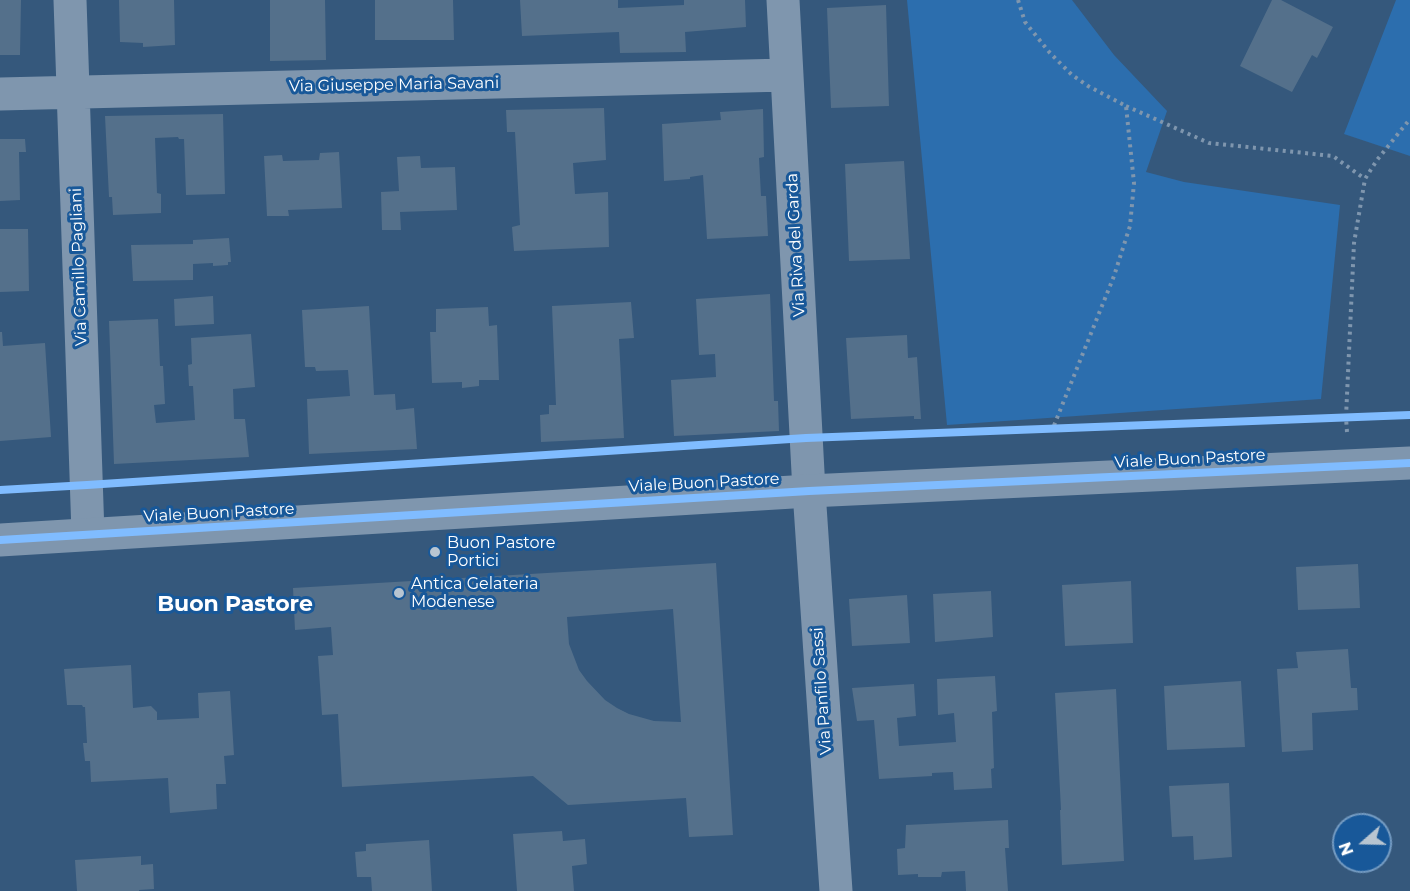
<!DOCTYPE html>
<html>
<head>
<meta charset="utf-8">
<style>
	body { margin:0 }
	#map { position:relative; width:1410px; height:891px; overflow:hidden; background:#35587c; font-family:Montserrat,sans-serif }
	canvas { display:block }
	.north { position:absolute; left:1332px; top:813px; width:60px; height:60px; box-sizing:border-box; background:#185899; border:2px solid #749bc2; border-radius:50%; rotate:250deg; font-size:16px; font-weight:700; line-height:24px; text-align:center; color:#fff }
	.north::after { content:''; display:block; margin:auto; width:21px; height:27px; background:#b8c5d1; clip-path:polygon(50% 0,100% 100%,50% 72%,0 100%) }
</style>
</head>
<body>
<div id="map">
<canvas width="1410" height="891"></canvas>
<div class="north">N</div>
</div>
<script>
const c = document.querySelector('canvas').getContext('2d');
c.lineJoin = 'round';
function fill(path, color) { c.fillStyle = color; c.fill(path, 'evenodd'); }
function strokePath(path, color, width, dash) { c.strokeStyle = color; c.lineWidth = width; c.lineCap = dash ? 'butt' : 'round'; c.setLineDash(dash || []); c.stroke(path); }
function label(font, color, halo, rows, align = 'center') {
  c.font = font + ' Montserrat,sans-serif'; c.lineWidth = 6; c.setLineDash([]); c.textBaseline = 'middle'; c.strokeStyle = halo; c.fillStyle = color; for (const [text, x, y, turn = 0] of rows) {
    c.save(); c.translate(x, y); c.rotate((+turn || 0) * Math.PI / 180); c.textAlign = isNaN(turn) ? turn : align; if (halo) c.strokeText(text, 0, 0); c.fillText(text, 0, 0); c.restore();
  }
}
fill(new Path2D(`
	M 907,0 L 1072,0 L 1114,55 L 1167,111 L 1146,172 L 1184,182 L 1340,205 L 1321,399 L 947,425 Z
	M 1396,0 L 1410,0 L 1410,156 L 1344,134 Z`), '#2c6eae');
fill(new Path2D(`
	M 0,0 L 21,0 L 20,55 L 0,55 Z
	M 119,0 L 174,0 L 175,45 L 143,47 L 143,43 L 120,42 Z
	M 270,0 L 325,0 L 326,60 L 270,61 Z
	M 375,0 L 453,0 L 454,40 L 375,40 Z
	M 520,0 L 618,0 L 618,8 L 684,5 L 684,0 L 745,0 L 746,27 L 685,32 L 686,52 L 620,53 L 619,32 L 522,36 Z
	M 1272,0 L 1281,0 L 1333,27 L 1317,58 L 1312,55 L 1292,92 L 1240,66 Z
	M 886,5 L 889,106 L 831,108 L 827,8 Z
	M 604,108 L 606,160 L 573,163 L 575,194 L 608,192 L 609,247 L 514,251 L 512,227 L 520,225 L 515,132 L 507,132 L 506,110 Z
	M 763,109 L 764,157 L 759,158 L 761,196 L 766,196 L 768,236 L 707,239 L 703,175 L 690,177 L 690,179 L 664,181 L 662,124 L 721,120 L 720,112 Z
	M 223,114 L 225,194 L 186,195 L 184,139 L 179,139 L 178,137 L 155,138 L 157,193 L 161,194 L 161,213 L 113,215 L 112,197 L 109,197 L 105,116 Z
	M 0,139 L 25,139 L 26,152 L 19,152 L 20,200 L 0,201 Z
	M 339,152 L 342,208 L 288,210 L 289,216 L 267,216 L 264,156 L 282,155 L 283,161 L 319,160 L 320,153 Z
	M 420,156 L 421,168 L 455,167 L 457,210 L 400,212 L 401,230 L 382,230 L 381,192 L 399,191 L 397,157 Z
	M 904,161 L 910,259 L 849,261 L 845,164 Z
	M 0,229 L 28,229 L 29,291 L 0,292 Z
	M 229,238 L 231,262 L 228,262 L 228,265 L 213,266 L 213,263 L 193,264 L 193,280 L 133,281 L 131,245 L 193,244 L 193,240 Z
	M 770,294 L 774,401 L 778,401 L 779,431 L 674,436 L 671,380 L 716,377 L 715,354 L 699,355 L 696,299 Z
	M 213,296 L 214,324 L 175,326 L 174,299 Z
	M 631,302 L 634,338 L 619,339 L 624,438 L 541,442 L 540,415 L 549,414 L 549,405 L 556,405 L 552,306 Z
	M 369,306 L 374,395 L 395,394 L 396,410 L 414,408 L 417,449 L 309,454 L 307,399 L 350,396 L 348,370 L 316,371 L 315,367 L 305,367 L 302,310 Z
	M 488,307 L 489,326 L 497,325 L 499,380 L 479,380 L 479,386 L 462,388 L 462,382 L 432,383 L 430,332 L 436,332 L 436,309 Z
	M 158,319 L 160,366 L 163,366 L 165,404 L 154,405 L 156,423 L 195,420 L 193,386 L 189,386 L 188,365 L 192,364 L 191,338 L 251,334 L 255,387 L 233,389 L 234,419 L 245,419 L 249,457 L 114,464 L 109,321 Z
	M 0,332 L 2,332 L 3,346 L 45,343 L 51,437 L 0,441 Z
	M 907,335 L 908,358 L 917,357 L 921,419 L 914,419 L 914,416 L 851,419 L 846,338 Z
	M 716,563 L 733,835 L 689,837 L 686,798 L 568,805 L 533,776 L 342,787 L 338,714 L 322,715 L 318,656 L 333,655 L 331,627 L 295,630 L 293,588 ZM 673,609 L 681,722 L 654,721 L 629,714 L 617,708 L 605,700 L 587,681 L 579,670 L 569,644 L 567,617 Z
	M 1358,564 L 1360,608 L 1298,610 L 1296,567 Z
	M 1131,581 L 1133,643 L 1065,646 L 1062,585 Z
	M 991,591 L 993,637 L 935,642 L 933,594 Z
	M 907,595 L 910,643 L 852,646 L 849,599 Z
	M 1348,649 L 1351,688 L 1357,688 L 1358,710 L 1312,713 L 1313,750 L 1282,752 L 1277,669 L 1298,668 L 1296,652 Z
	M 131,665 L 133,708 L 151,706 L 157,712 L 157,720 L 199,718 L 198,693 L 230,691 L 234,755 L 224,756 L 226,784 L 216,784 L 217,809 L 170,813 L 168,778 L 91,782 L 90,761 L 85,761 L 83,743 L 87,743 L 85,707 L 83,707 L 82,705 L 67,705 L 64,669 Z
	M 995,676 L 997,711 L 992,712 L 994,768 L 991,769 L 992,788 L 954,790 L 953,772 L 932,773 L 932,776 L 879,779 L 874,720 L 857,721 L 852,688 L 914,684 L 916,716 L 897,718 L 899,746 L 956,742 L 954,713 L 938,715 L 937,679 Z
	M 1241,681 L 1245,747 L 1167,750 L 1164,686 Z
	M 1116,689 L 1124,861 L 1062,865 L 1060,810 L 1061,810 L 1055,693 Z
	M 1229,783 L 1232,857 L 1194,860 L 1193,836 L 1172,837 L 1169,786 Z
	M 1008,820 L 1009,848 L 1005,848 L 1008,891 L 966,891 L 965,871 L 942,872 L 941,877 L 918,877 L 918,874 L 898,875 L 897,849 L 905,848 L 906,825 Z
	M 562,831 L 563,841 L 585,839 L 587,864 L 572,866 L 574,891 L 517,891 L 513,834 Z
	M 429,840 L 432,891 L 372,891 L 371,877 L 357,877 L 355,852 L 366,851 L 366,844 Z
	M 141,856 L 141,865 L 153,864 L 154,889 L 139,890 L 139,891 L 77,891 L 75,860 Z`), '#54708b');
strokePath(new Path2D(`
	M 1018,0 L 1025,22 L 1050,53 L 1072,75 L 1088,86 L 1126,106 L 1134,183 L 1130,226 L 1114,276 L 1053,428
	M 1126,106 L 1209,143 L 1333,156 L 1365,179
	M 1347,432 L 1346,417 L 1354,243 L 1365,179 L 1377,160 L 1410,119`), '#7f96ae', 4, [3, 4.5]);
strokePath(new Path2D(`
	M 70,0 L 88,534
	M 783,0 L 809,491
	M 0,94 L 787,75`), '#7f96ae', 33);
strokePath(new Path2D(`
	M 809,491 L 836,891
	M 0,540 L 809,491 L 1410,463`), '#7f96ae', 33);
strokePath(new Path2D(`
	M 0,490 L 87,485 L 806,438 L 1410,415
	M 0,540 L 809,491 L 1410,463`), '#80bcff', 8);
for (const [x, y, r, color] of [
	[435,552,6,"#b8c5d1"],
	[399,593,6,"#b8c5d1"]
]) { const dot = new Path2D(); dot.arc(x, y, r, 0, 2 * Math.PI); c.fillStyle = color; c.fill(dot); strokePath(dot, '#185899', 2); }
label('16px', '#fff', '#185899', [
	["Via Giuseppe Maria Savani",394,85,-1],
	["Via Riva del Garda",796,245,-93],
	["Via Camillo Pagliani",79,267,-92],
	["Viale Buon Pastore",1190,459,-3],
	["Viale Buon Pastore",704,483,-3],
	["Viale Buon Pastore",219,513,-3],
	["Via Panfilo Sassi",822,691,-94]
]);
label('16px', '#fff', '#185899', [
	["Buon Pastore",447,543],
	["Portici",447,561],
	["Antica Gelateria",411,584],
	["Modenese",411,602]
], 'left');
label('bold 22px', '#fff', '#185899', [
	["Buon Pastore",235,605]
]);
</script>
</body>
</html>
